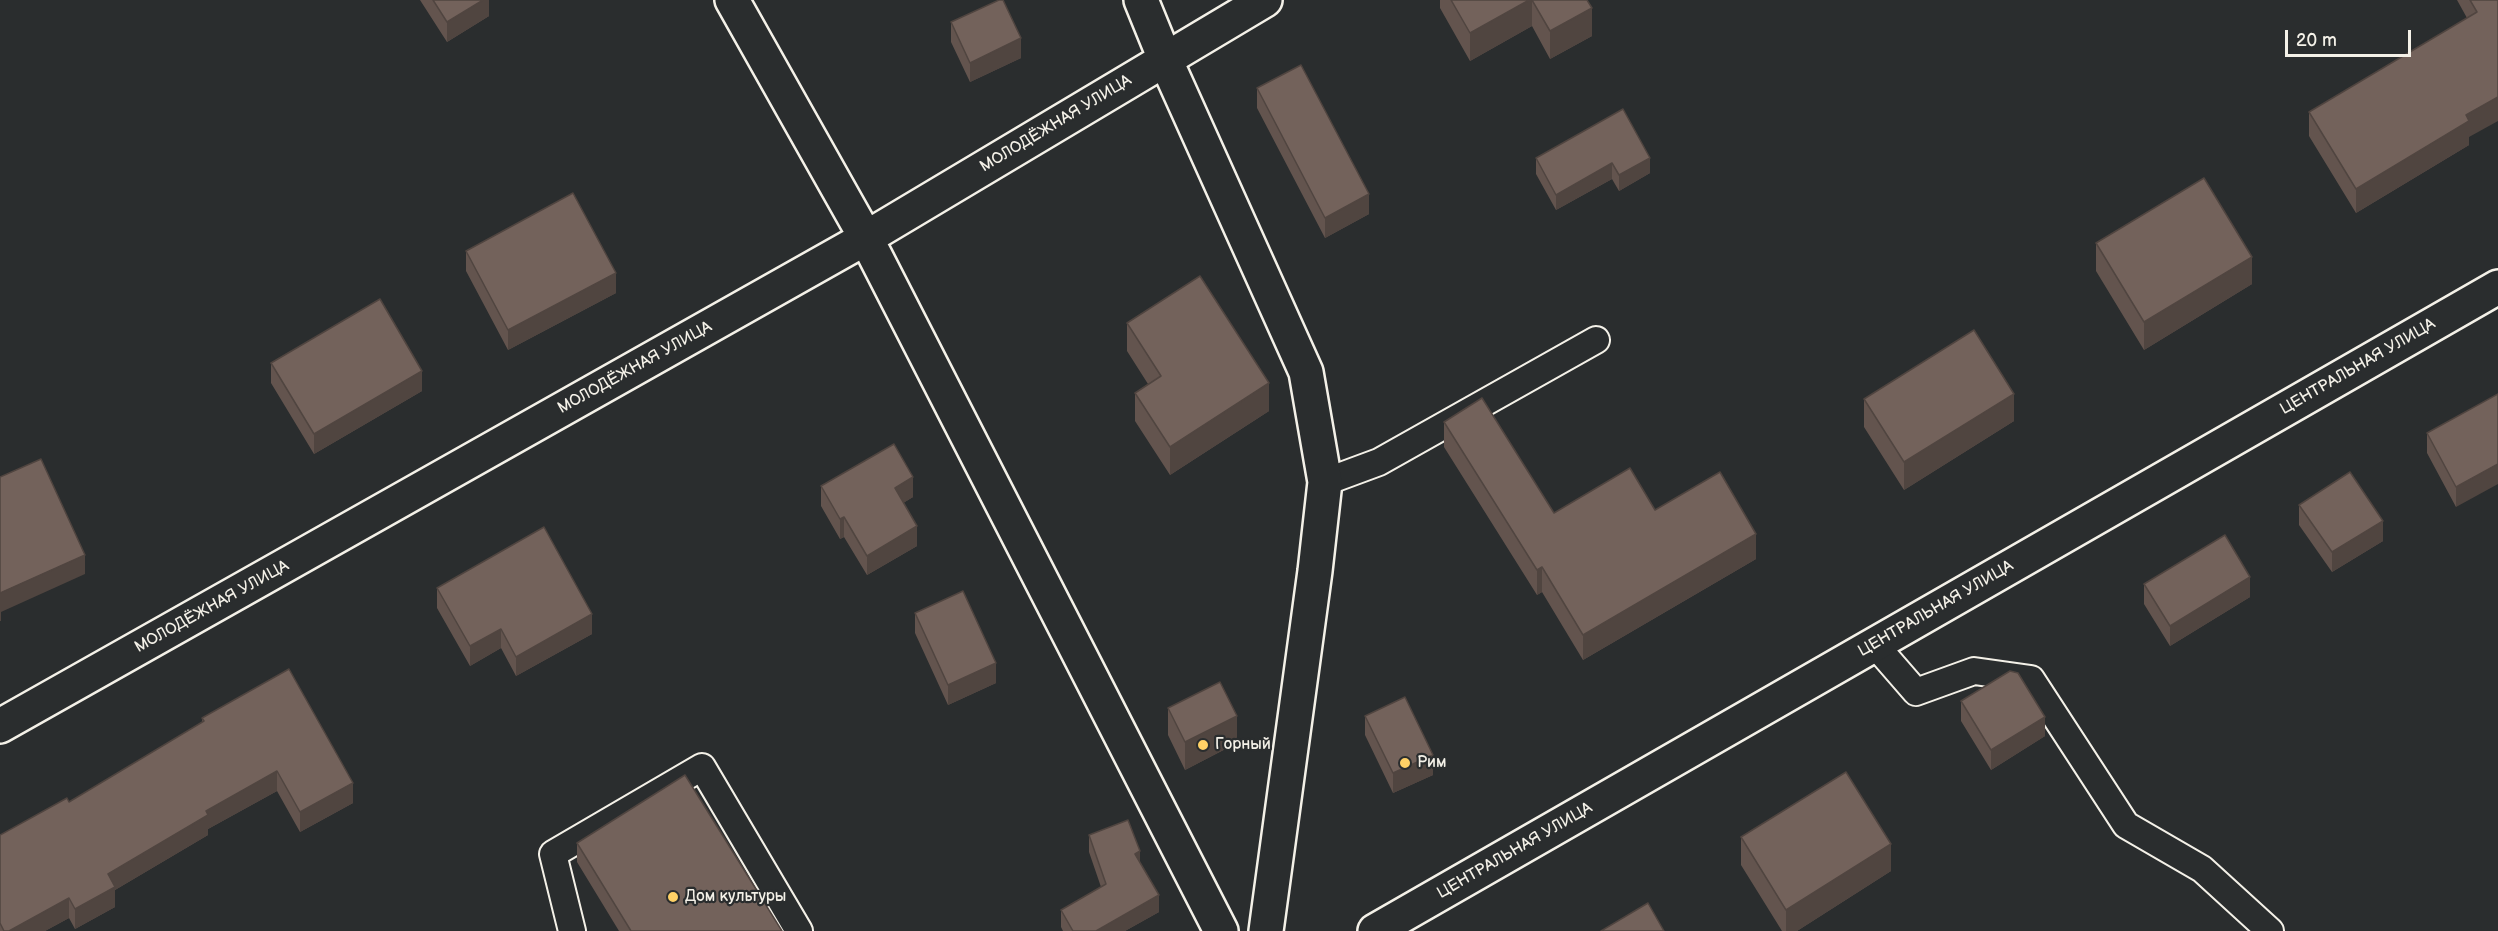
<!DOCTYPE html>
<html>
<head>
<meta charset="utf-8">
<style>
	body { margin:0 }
	#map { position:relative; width:2498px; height:931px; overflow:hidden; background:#2a2d2e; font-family:"Balsamiq Sans",sans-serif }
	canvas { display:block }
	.scale { position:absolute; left:2285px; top:30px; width:126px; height:27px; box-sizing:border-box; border:3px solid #f4f1e8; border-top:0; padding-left:8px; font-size:18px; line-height:21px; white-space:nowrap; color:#f4f1e8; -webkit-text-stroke:4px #2a2d2e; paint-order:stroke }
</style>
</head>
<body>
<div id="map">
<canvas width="2498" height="931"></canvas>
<div class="scale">20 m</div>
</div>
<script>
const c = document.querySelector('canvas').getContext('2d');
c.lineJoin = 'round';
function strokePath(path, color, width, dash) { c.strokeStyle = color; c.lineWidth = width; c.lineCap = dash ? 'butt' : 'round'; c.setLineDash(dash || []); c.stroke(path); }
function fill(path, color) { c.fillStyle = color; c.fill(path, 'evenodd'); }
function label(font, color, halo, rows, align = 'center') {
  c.font = font + ' "Balsamiq Sans",sans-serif'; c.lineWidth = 4.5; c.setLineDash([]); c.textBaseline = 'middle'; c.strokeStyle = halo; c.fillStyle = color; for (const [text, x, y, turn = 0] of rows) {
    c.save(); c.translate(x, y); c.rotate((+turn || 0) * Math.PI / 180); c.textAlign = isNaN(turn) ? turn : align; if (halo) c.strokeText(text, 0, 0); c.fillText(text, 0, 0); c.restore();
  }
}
const lane = new Path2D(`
	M 1325,482 L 1379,462 L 1596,340
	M 1883,654 L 1916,692 L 1974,671 L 2031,679 L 2126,825 L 2202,869 L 2270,931
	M 572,931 L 553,854 L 702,767 L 799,931`);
const street = new Path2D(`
	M 732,0 L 866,238 L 1221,931
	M 1141,0 L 1165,59 L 1306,372 L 1325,482 L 1315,571 L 1266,931
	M 0,726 L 866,238 L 1265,0`);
const secondary = new Path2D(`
	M 1375,931 L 2498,287`);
strokePath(lane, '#f4f1e8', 30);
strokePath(street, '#f4f1e8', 38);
strokePath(secondary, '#f4f1e8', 38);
strokePath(lane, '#2a2d2e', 26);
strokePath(street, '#2a2d2e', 33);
strokePath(secondary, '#2a2d2e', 33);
fill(new Path2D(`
	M 420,0 L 489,0 L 489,16 L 447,42 Z
	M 1440,0 L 1587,0 L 1592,36 L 1550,59 L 1532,26 L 1470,61 L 1440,8 Z
	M 2457,0 L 2498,0 L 2469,137 L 2469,145 L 2356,213 L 2309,136 L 2309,112 L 2467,18 Z
	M 951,22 L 1021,58 L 970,82 L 951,42 Z
	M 1257,88 L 1369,214 L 1325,238 L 1257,108 Z
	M 1623,109 L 1650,173 L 1619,191 L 1612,179 L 1556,210 L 1536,174 L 1536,158 Z
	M 2096,243 L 2252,284 L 2144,350 L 2096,271 Z
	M 466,251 L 616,293 L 508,350 L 466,271 Z
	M 1127,323 L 1269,411 L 1170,475 L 1135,421 L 1135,393 L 1148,384 L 1127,351 Z
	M 271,363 L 422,391 L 314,454 L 271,383 Z
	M 2498,394 L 2456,507 L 2427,453 L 2427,433 Z
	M 1864,399 L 2014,421 L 1904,490 L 1864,427 Z
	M 1444,422 L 1554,513 L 1655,510 L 1756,559 L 1583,660 L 1542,592 L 1537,595 L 1444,447 Z
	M 821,486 L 913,497 L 903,503 L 917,546 L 867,575 L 844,537 L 840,539 L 821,506 Z
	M 2299,505 L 2383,541 L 2332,572 L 2299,525 Z
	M 2144,584 L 2250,597 L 2170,646 L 2144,604 Z
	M 437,588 L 592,634 L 516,676 L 501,648 L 470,666 L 437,608 Z
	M 915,613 L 996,683 L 948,705 L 915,633 Z
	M 1961,701 L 2045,736 L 1991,770 L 1961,721 Z
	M 1168,708 L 1237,743 L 1185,770 L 1168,735 Z
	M 1365,716 L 1433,775 L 1393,793 L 1365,735 Z
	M 202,718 L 353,803 L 300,832 L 277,791 L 208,829 L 208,835 L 115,890 L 115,907 L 75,929 L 69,918 L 45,931 L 0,931 L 0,835 L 69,802 L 202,723 Z
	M 1089,835 L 1140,863 L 1159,912 L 1125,931 L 1063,931 L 1061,927 L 1061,910 L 1101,887 L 1089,852 Z
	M 1741,837 L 1891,871 L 1797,931 L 1782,931 L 1741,865 Z
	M 577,843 L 782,931 L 619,931 L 577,862 Z`), '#63544e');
fill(new Path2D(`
	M 483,0 L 489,0 L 489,16 L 447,42 L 447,22 Z
	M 1529,0 L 1532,0 L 1532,26 L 1470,61 L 1470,33 Z
	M 1592,8 L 1592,36 L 1550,59 L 1550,31 Z
	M 1021,38 L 1021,58 L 970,82 L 970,63 Z
	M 2498,97 L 2498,121 L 2469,137 L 2469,145 L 2356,213 L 2356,189 L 2466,115 Z
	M 1650,158 L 1650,173 L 1619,191 L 1619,175 Z
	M 1612,163 L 1612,179 L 1556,210 L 1556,195 Z
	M 1369,194 L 1369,214 L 1325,238 L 1325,218 Z
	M 2252,257 L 2252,284 L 2144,350 L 2144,322 Z
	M 616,273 L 616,293 L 508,350 L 508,330 Z
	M 422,371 L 422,391 L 314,454 L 314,434 Z
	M 1269,383 L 1269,411 L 1170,475 L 1170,447 Z
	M 2014,394 L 2014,421 L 1904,490 L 1904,462 Z
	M 2498,464 L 2498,484 L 2456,507 L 2456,487 Z
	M 913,477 L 913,497 L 895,508 L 895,488 Z
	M 844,517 L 844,537 L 840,539 L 840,519 Z
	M 2383,521 L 2383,541 L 2332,572 L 2332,552 Z
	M 917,526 L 917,546 L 867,575 L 867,556 Z
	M 1756,534 L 1756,559 L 1583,660 L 1583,635 Z
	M 85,555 L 85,574 L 1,612 L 1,621 L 0,621 L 0,593 Z
	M 1542,567 L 1542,592 L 1537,595 L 1537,570 Z
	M 2250,577 L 2250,597 L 2170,646 L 2170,626 Z
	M 592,614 L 592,634 L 516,676 L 516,657 Z
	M 501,629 L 501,648 L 470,666 L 470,646 Z
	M 996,663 L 996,683 L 948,705 L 948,685 Z
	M 1237,716 L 1237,743 L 1185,770 L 1185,742 Z
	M 2045,717 L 2045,736 L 1991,770 L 1991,750 Z
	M 1433,755 L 1433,775 L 1393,793 L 1393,773 Z
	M 277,771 L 277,791 L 208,829 L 208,835 L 115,890 L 115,907 L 75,929 L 75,909 L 108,874 L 206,811 Z
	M 353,783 L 353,803 L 300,832 L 300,812 Z
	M 1891,844 L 1891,871 L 1797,931 L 1786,931 L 1786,910 Z
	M 1140,851 L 1140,868 L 1135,854 Z
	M 1159,895 L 1159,912 L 1125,931 L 1096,931 Z
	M 69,898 L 69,918 L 45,931 L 9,931 Z`), '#504540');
const building = new Path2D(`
	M 433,0 L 483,0 L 447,22 Z
	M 999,0 L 1003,0 L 1021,38 L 970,63 L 951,22 Z
	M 1451,0 L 1529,0 L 1470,33 Z
	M 1532,0 L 1587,0 L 1592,8 L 1550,31 Z
	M 2470,0 L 2498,0 L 2498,97 L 2466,115 L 2469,121 L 2356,189 L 2309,112 L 2477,12 Z
	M 1301,65 L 1369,194 L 1325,218 L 1257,88 Z
	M 1623,109 L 1650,158 L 1619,175 L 1612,163 L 1556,195 L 1536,158 Z
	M 2204,178 L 2252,257 L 2144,322 L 2096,243 Z
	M 573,193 L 616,273 L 508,330 L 466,251 Z
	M 1200,276 L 1269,383 L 1170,447 L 1135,393 L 1161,376 L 1127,323 Z
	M 380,299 L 422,371 L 314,434 L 271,363 Z
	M 1974,330 L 2014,394 L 1904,462 L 1864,399 Z
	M 2498,394 L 2498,464 L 2456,487 L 2427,433 Z
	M 1482,398 L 1554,513 L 1630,468 L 1655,510 L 1720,472 L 1756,534 L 1583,635 L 1542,567 L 1537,570 L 1444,422 Z
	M 894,444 L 913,477 L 895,488 L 917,526 L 867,556 L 844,517 L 840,519 L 821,486 Z
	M 41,459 L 85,555 L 0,593 L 0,477 Z
	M 2350,472 L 2383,521 L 2332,552 L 2299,505 Z
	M 544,527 L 592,614 L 516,657 L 501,629 L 470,646 L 437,588 Z
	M 2225,535 L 2250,577 L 2170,626 L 2144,584 Z
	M 963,591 L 996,663 L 948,685 L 915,613 Z
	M 289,669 L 353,783 L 300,812 L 277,771 L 206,811 L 208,815 L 108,874 L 115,887 L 75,909 L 69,898 L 9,931 L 4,931 L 0,923 L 0,835 L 67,798 L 69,802 L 204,721 L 202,718 Z
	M 2010,671 L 2018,673 L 2045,717 L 1991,750 L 1961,701 Z
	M 1220,682 L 1237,716 L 1185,742 L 1168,708 Z
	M 1405,697 L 1433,755 L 1393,773 L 1365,716 Z
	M 1846,772 L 1891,844 L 1786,910 L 1741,837 Z
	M 685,775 L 782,931 L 631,931 L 577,843 Z
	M 1128,820 L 1140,851 L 1135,854 L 1159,895 L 1096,931 L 1073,931 L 1061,910 L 1106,884 L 1089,835 Z
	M 1648,903 L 1664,931 L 1601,931 Z`);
fill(building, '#73625b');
strokePath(building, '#504540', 1.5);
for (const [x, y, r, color] of [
	[1203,745,6,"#ffd166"],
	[1405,763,6,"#ffd166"],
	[673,897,6,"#ffd166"]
]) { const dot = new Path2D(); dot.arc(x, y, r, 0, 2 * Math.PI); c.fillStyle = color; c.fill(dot); strokePath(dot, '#2a2d2e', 2); }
label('16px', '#f4f1e8', '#2a2d2e', [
	["МОЛОДЁЖНАЯ УЛИЦА",1056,124,-31],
	["ЦЕНТРАЛЬНАЯ УЛИЦА",2358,367,-30],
	["МОЛОДЁЖНАЯ УЛИЦА",635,368,-29],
	["МОЛОДЁЖНАЯ УЛИЦА",212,607,-29],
	["ЦЕНТРАЛЬНАЯ УЛИЦА",1936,609,-30],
	["ЦЕНТРАЛЬНАЯ УЛИЦА",1515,851,-30]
]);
label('16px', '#f4f1e8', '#2a2d2e', [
	["Горный",1215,745],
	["Рим",1417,763],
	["Дом культуры",685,897]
], 'left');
</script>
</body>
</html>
